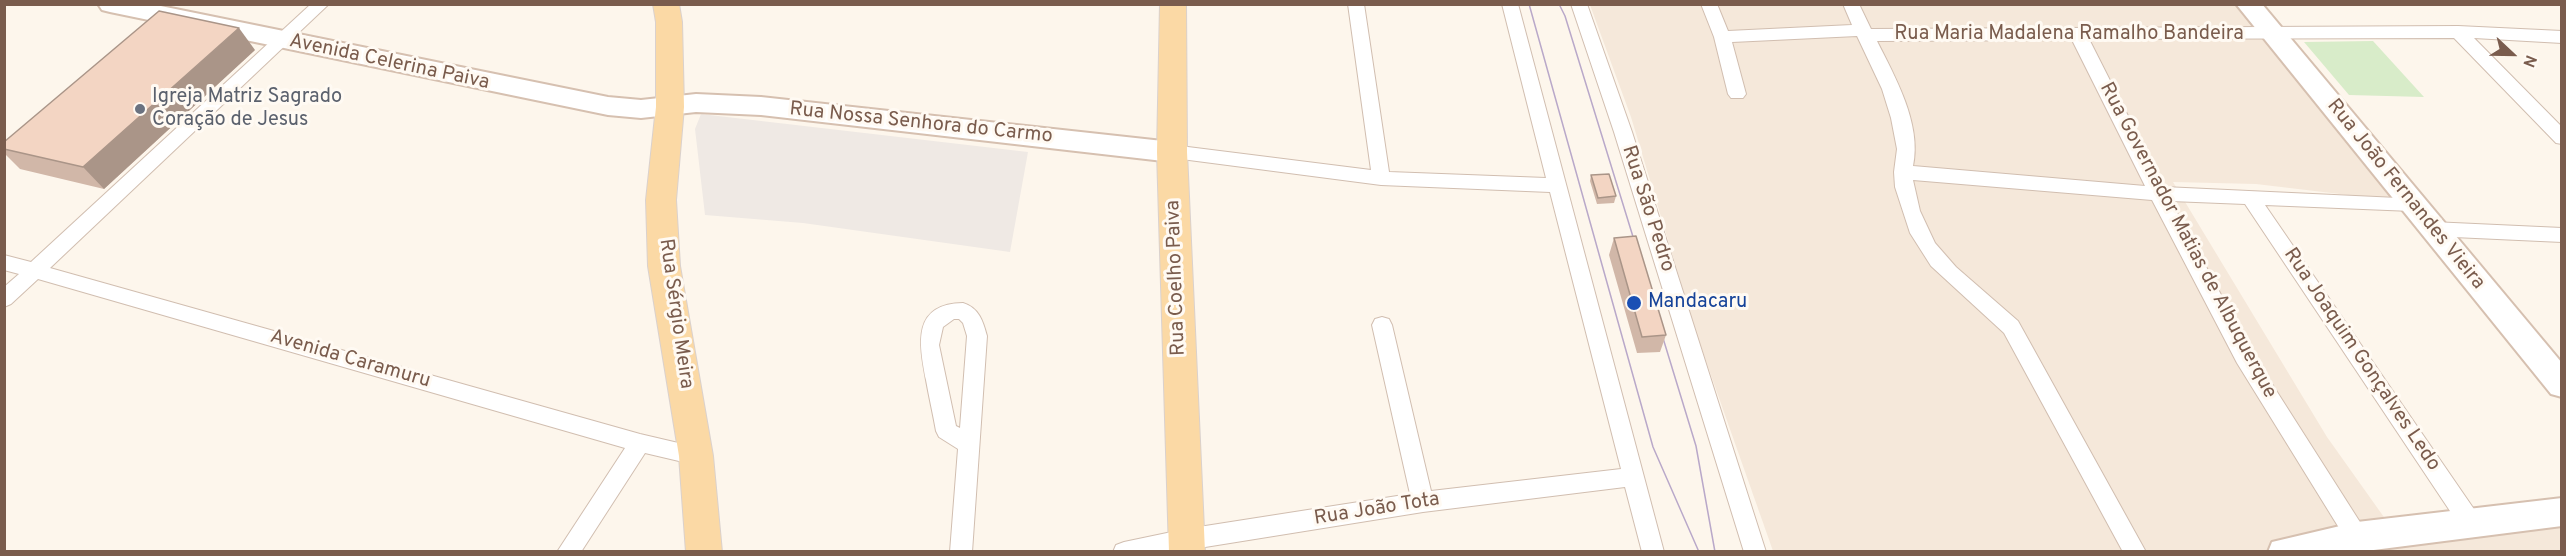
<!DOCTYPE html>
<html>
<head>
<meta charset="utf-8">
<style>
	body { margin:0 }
	#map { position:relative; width:2566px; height:556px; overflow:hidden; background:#fdf6ec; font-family:Overpass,sans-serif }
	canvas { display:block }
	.frame { position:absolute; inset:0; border:6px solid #7a5c4d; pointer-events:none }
	.north { position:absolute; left:2482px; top:24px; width:60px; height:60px; -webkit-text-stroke:4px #fffaf3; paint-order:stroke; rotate:112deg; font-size:16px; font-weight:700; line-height:24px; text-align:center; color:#7a5c4d }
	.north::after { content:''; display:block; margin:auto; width:21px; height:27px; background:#7a5c4d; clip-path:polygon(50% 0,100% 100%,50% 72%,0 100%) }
</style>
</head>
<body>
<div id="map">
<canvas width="2566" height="556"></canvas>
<div class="frame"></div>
<div class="north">N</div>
</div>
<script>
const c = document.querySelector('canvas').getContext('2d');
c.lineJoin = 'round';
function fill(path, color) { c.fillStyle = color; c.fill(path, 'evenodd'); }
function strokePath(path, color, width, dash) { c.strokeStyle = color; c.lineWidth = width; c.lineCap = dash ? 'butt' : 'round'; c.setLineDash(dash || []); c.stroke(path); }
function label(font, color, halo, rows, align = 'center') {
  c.font = font + ' Overpass,sans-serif'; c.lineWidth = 6; c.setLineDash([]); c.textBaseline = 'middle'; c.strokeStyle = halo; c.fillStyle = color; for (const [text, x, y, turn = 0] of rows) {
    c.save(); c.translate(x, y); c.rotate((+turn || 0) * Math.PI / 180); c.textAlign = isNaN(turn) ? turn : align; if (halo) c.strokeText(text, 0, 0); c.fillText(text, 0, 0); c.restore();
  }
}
fill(new Path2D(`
	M 1590,5 L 2264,5 L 2432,205 L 2256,184 L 2173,182 L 2327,437 L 2386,520 L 2561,509 L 2561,551 L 1773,551 L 1695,330 L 1631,117 Z`), '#f5e8da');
fill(new Path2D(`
	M 701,114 L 1028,152 L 1010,252 L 803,223 L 705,215 L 695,129 Z`), '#efe9e4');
fill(new Path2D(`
	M 2373,41 L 2424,97 L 2349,95 L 2304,42 Z`), '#d8ecc9');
const street = new Path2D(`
	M 311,4 L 329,4 L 50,268 L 640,434 L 704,449 L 707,456 L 704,463 L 696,465 L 645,453 L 581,552 L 557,552 L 625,448 L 38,279 L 11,304 L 4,307 L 4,287 L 19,274 L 4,270 L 4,255 L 31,262 Z
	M 1348,4 L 1364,4 L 1389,172 L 1546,178 L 1502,4 L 1518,4 L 1664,552 L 1642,552 L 1625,487 L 1423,512 L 1174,552 L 1113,552 L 1116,545 L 1124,542 L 1186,529 L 1410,494 L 1372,325 L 1375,319 L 1382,317 L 1389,319 L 1392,325 L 1431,491 L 1621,469 L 1550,192 L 1381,185 L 1166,157 L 1163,152 L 1166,147 L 1172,145 L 1371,170 Z
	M 1571,4 L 1587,4 L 1632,132 L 1766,552 L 1744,552 L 1614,132 Z
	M 1701,4 L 1717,4 L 1728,31 L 1852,25 L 1843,4 L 1859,4 L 1871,29 L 2458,26 L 2562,31 L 2562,43 L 2474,38 L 2562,127 L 2562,144 L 2556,143 L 2454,38 L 2089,39 L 2164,187 L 2419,199 L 2421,204 L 2419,209 L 2412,211 L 2265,205 L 2478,515 L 2481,522 L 2478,529 L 2470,532 L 2462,529 L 2245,204 L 2171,201 L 2251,351 L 2365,530 L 2368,537 L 2365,544 L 2357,547 L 2349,544 L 2237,363 L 2152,200 L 1913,180 L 1920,211 L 1935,243 L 1956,267 L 2018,321 L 2146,552 L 2123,552 L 2004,333 L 1931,266 L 1910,233 L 1895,187 L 1894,172 L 1897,149 L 1891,118 L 1882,89 L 1857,36 L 1732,42 L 1746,94 L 1743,98 L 1731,98 L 1728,94 L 1714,37 ZM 2072,40 L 2145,186 L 1913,166 C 1922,124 1895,77 1877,41 Z
	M 2432,222 L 2562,228 L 2562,242 L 2432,236 L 2425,234 L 2423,229 L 2425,224 Z
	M 963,303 C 979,308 983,321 987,336 L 972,552 L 950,552 L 958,449 L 939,437 L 936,431 C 933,414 929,397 926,380 C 919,343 912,304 963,303 ZM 954,319 L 959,319 L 963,323 L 967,336 L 960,428 L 956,426 L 939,345 L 943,327 Z`);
const secondary = new Path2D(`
	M 98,4 L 151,4 L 608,97 L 641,100 L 696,94 L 761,97 L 1172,142 L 1181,145 L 1185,152 L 1181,159 L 1172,162 L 761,115 L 696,112 L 641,118 L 608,115 L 110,12 L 102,10 Z
	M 2236,4 L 2262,4 L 2562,363 L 2562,397 L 2551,394 Z
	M 2562,498 L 2562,526 L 2358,552 L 2268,552 L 2272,542 L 2357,522 Z`);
const primary = new Path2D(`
	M 653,4 L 679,4 L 682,22 L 684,107 L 676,200 L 680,266 L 713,456 L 722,552 L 686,552 L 679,456 L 648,266 L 646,200 L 656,107 L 656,22 Z
	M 1160,4 L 1186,4 L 1187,152 L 1205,552 L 1169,552 L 1157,152 Z`);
strokePath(street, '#d1beb0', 2);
strokePath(secondary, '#d6c0b0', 4);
strokePath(primary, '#dad1cd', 2);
fill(street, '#fff');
fill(secondary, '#fff');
fill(primary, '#fbd9a5');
strokePath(new Path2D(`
	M 1529,4 L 1653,447 L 1699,552
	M 1559,4 L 1565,16 L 1638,253
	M 1659,325 L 1696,446 L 1715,552`), '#b9a8c9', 1.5);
fill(new Path2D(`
	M 255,50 L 104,189 L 20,169 L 4,153 L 4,142 Z
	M 1591,175 L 1616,196 L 1614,203 L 1597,204 L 1590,181 Z
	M 1614,238 L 1666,335 L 1660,352 L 1637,353 L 1609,255 Z`), '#d1b7a8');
fill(new Path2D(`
	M 239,28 L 255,50 L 104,189 L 83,167 Z`), '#aa9588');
const building = new Path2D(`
	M 159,11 L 239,28 L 83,167 L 4,149 L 4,142 Z
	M 1609,174 L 1616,196 L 1598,198 L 1591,175 Z
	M 1636,236 L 1666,335 L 1642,337 L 1614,238 Z`);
fill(building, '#f3d5c3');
strokePath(building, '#aa9588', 1.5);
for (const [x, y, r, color] of [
	[140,109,6,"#6b7280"],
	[1634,303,8,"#1a4fb4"]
]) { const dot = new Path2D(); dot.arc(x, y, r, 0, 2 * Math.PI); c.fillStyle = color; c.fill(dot); strokePath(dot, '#fffaf3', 2); }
label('20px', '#7a5c4d', '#fffaf3', [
	["Rua Maria Madalena Ramalho Bandeira",2069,35],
	["Avenida Celerina Paiva",389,63,12],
	["Rua Nossa Senhora do Carmo",921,124,6],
	["Rua João Fernandes Vieira",2405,195,51],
	["Rua São Pedro",1647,209,72],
	["Rua Governador Matias de Albuquerque",2187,241,62],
	["Rua Coelho Paiva",1177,278,-92],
	["Rua Sérgio Meira",675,314,82],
	["Avenida Caramuru",350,360,16],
	["Rua Joaquim Gonçalves Ledo",2361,360,56],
	["Rua João Tota",1377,510,-9]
]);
label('20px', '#5b616d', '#fffaf3', [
	["Igreja Matriz Sagrado",152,98],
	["Coração de Jesus",152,121]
], 'left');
label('20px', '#164399', '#fffaf3', [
	["Mandacaru",1648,303]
], 'left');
</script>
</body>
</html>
